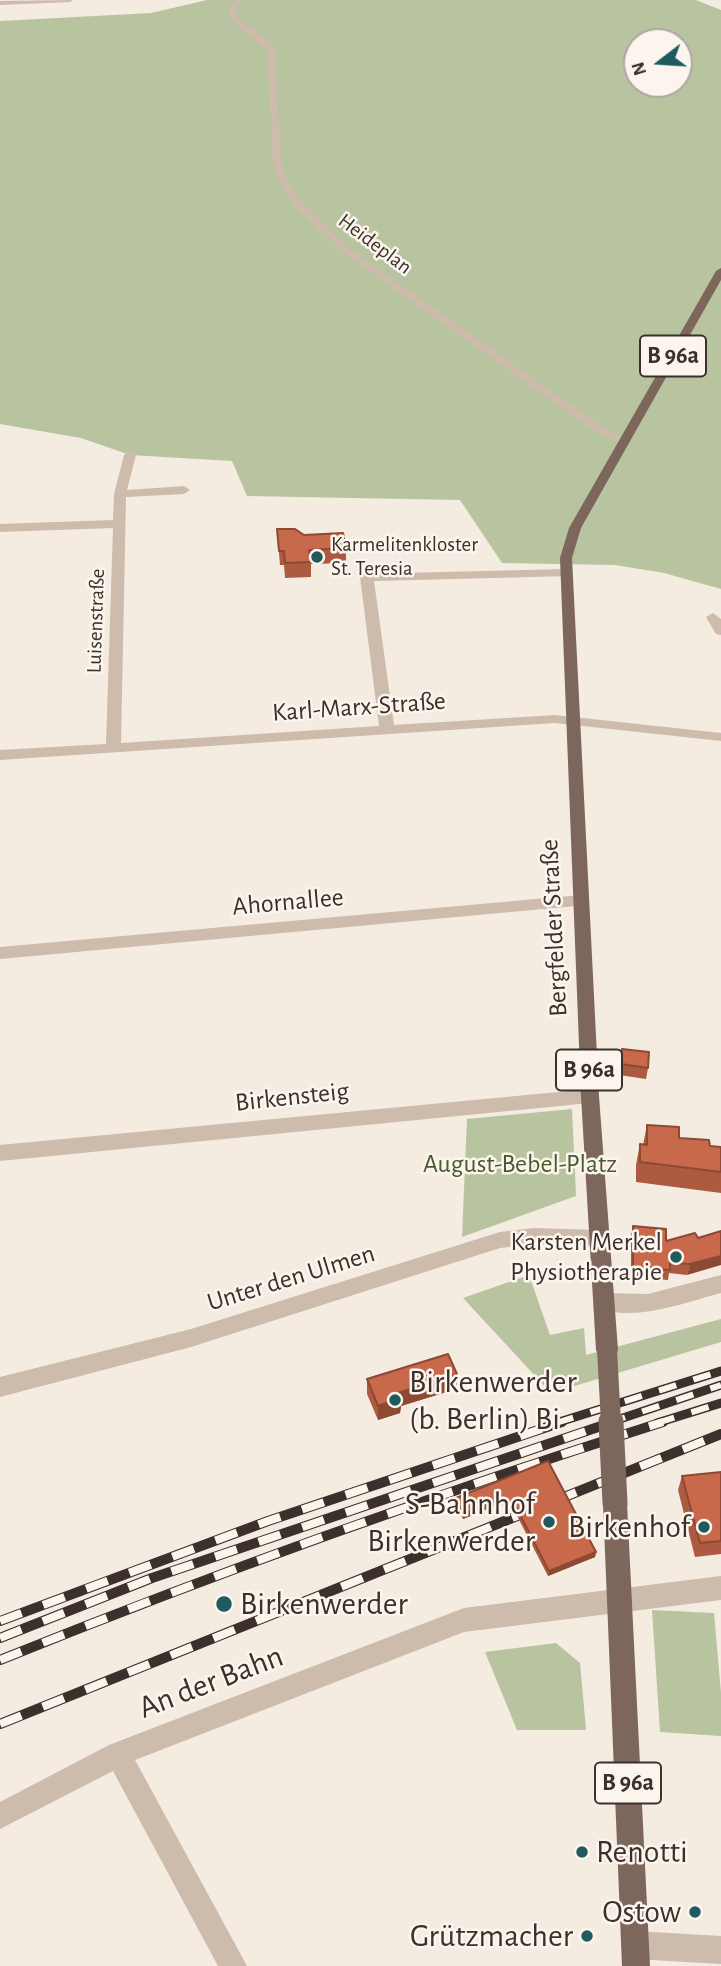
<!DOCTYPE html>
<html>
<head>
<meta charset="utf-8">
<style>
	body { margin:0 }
	#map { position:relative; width:721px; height:1966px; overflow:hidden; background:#f4ebe1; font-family:"Alegreya Sans",sans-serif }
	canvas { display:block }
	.north { position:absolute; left:623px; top:28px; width:70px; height:70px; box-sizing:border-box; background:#fbf5ee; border:2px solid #aea6a0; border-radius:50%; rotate:253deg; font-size:19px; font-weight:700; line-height:28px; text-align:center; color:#3b302b }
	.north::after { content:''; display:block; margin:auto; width:24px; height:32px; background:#1f5a5e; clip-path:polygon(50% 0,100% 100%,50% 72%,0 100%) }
</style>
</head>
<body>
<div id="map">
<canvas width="721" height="1966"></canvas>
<div class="north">N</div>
</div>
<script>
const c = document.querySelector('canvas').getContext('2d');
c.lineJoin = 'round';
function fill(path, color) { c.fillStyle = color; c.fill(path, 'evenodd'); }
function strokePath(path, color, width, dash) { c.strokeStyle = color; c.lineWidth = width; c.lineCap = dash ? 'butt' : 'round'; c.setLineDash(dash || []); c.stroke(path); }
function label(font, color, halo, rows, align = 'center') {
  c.font = font + ' "Alegreya Sans",sans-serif'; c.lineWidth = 5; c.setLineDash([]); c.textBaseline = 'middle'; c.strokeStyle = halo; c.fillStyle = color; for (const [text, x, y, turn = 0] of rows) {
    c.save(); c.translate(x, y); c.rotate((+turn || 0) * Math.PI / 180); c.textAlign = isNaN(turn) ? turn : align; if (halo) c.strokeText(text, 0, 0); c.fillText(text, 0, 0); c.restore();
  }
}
fill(new Path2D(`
	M 207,0 L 696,0 L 721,10 L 721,589 L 664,573 L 615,565 L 502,563 L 460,500 L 247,496 L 232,461 L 130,455 L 81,438 L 0,424 L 0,21 L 151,13 ZM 637,42 L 679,42 L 679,84 L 637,84 Z
	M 572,1109 L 576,1196 L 462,1237 L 467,1119 Z
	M 529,1275 L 550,1335 L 584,1328 L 586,1355 L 721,1319 L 721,1342 L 551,1393 L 463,1298 Z
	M 652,1610 L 714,1613 L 721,1693 L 721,1736 L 660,1732 Z
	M 556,1643 L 580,1663 L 586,1730 L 517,1730 L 485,1652 Z`), '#b8c4a0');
fill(new Path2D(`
	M 73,0 L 70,2 L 0,5 L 0,1 Z
	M 237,0 L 244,0 L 236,8 L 237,18 L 269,41 L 275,50 L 281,162 L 285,177 L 299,200 L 351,250 L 604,428 L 628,439 L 628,443 L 620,443 L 596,432 L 345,254 L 292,203 L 277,177 L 273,162 L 267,50 L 229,19 L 230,8 Z
	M 130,451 L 136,455 L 127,490 L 184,486 L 190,490 L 184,494 L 126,497 L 121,743 L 379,726 L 360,577 L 362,574 L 566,569 L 573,573 L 571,576 L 374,581 L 394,725 L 555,715 L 721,733 L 721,741 L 555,723 L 0,760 L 0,750 L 106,744 L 113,528 L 0,532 L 0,524 L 113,520 L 114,494 L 124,455 Z
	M 713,613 L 721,619 L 721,635 L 716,634 L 706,617 Z
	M 581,895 L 589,901 L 587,905 L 0,959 L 0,947 Z
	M 590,1089 L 597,1091 L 599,1096 L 597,1101 L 590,1103 L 0,1161 L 0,1145 Z
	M 534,1228 L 599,1230 L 606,1232 L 609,1238 L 606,1244 L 599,1246 L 534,1244 L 500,1248 L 191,1347 L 0,1397 L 0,1377 L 191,1329 L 500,1232 Z
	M 721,1275 L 721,1293 C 683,1303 636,1322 597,1308 L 594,1302 L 597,1296 L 604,1293 L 648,1294 Z
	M 721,1576 L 721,1600 L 464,1632 L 135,1760 L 247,1966 L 218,1966 L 113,1771 L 0,1829 L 0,1802 L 109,1745 L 464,1608 Z
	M 635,1931 L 721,1936 L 721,1964 L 635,1959 L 625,1955 L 621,1945 L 625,1935 Z`), '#cdbbac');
fill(new Path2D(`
	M 721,268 L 721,280 L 581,528 L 572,558 L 599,1096 L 618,1350 L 615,1357 L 607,1359 L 599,1357 L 596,1350 L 581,1096 L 560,558 L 569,528 L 716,271 Z
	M 615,1492 L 623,1495 L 627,1503 L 650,1966 L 622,1966 L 603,1503 L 607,1495 Z`), '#7d675c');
const railFar1 = new Path2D(`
	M 556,1423 L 721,1371
	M 608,1423 L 721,1385
	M 657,1423 L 721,1403`);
const rail = new Path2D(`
	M 0,1621 L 268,1521 L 562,1422
	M 0,1638 L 152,1578 L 613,1422
	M 0,1660 C 218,1572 439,1493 663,1422
	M 0,1724 L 721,1434`);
strokePath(railFar1, '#3b302b', 9);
strokePath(rail, '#3b302b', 10);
strokePath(railFar1, '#fbf5ee', 6, [18]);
strokePath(rail, '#fbf5ee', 8, [23]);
strokePath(new Path2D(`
	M 607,1350 L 611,1423`), '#7d675c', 20);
strokePath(new Path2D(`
	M 611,1422 L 615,1503`), '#7d675c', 25);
fill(new Path2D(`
	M 277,529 L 304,535 L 346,548 L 346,563 L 311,564 L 311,577 L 285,578 L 284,565 L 280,565 Z
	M 622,1049 L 648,1068 L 646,1079 L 619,1075 Z
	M 647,1125 L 679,1138 L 710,1146 L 721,1147 L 721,1193 L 636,1182 L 636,1165 L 640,1144 L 643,1145 Z
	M 633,1226 L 666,1241 L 698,1238 L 687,1275 L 669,1273 L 668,1280 L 631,1277 L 631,1236 Z
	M 457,1374 L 456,1389 L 401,1406 L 400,1413 L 378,1420 L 367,1394 L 367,1379 Z
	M 548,1461 L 596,1552 L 595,1557 L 548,1576 L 513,1508 L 505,1511 L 502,1503 L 463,1519 L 455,1503 L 456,1498 Z
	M 721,1472 L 721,1554 L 695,1557 L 678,1490 L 682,1476 Z`), '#ac5a40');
fill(new Path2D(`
	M 721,1256 L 721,1265 L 687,1275 L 690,1264 Z
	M 457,1374 L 456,1389 L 401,1406 L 400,1413 L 378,1420 L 378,1406 L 398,1393 Z
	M 502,1499 L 502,1503 L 463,1519 L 463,1514 Z
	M 514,1503 L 513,1508 L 505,1511 L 506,1506 Z
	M 596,1552 L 595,1557 L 548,1576 L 549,1571 Z`), '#8c4a34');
const building = new Path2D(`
	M 277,529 L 295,529 L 304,535 L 343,533 L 346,548 L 309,550 L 311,562 L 285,563 L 284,551 L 279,551 Z
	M 622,1049 L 649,1052 L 648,1068 L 621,1064 Z
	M 647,1125 L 679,1127 L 679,1138 L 709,1140 L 710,1146 L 721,1147 L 721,1172 L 640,1162 L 640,1144 L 647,1145 Z
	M 633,1226 L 666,1229 L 666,1241 L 695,1233 L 698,1238 L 721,1231 L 721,1256 L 690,1264 L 670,1263 L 670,1270 L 633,1267 Z
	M 448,1354 L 457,1374 L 398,1393 L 401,1398 L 378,1406 L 367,1379 Z
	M 548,1461 L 596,1552 L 549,1571 L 514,1503 L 506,1506 L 502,1499 L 463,1514 L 456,1498 Z
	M 721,1472 L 721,1541 L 700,1543 L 682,1476 Z`);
fill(building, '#c8694b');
strokePath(building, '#8c4a34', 2);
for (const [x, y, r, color] of [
	[317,557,7,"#1f5a5e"],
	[676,1257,7,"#1f5a5e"],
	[395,1400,7,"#1f5a5e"],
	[549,1522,7,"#1f5a5e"],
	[704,1527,7,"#1f5a5e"],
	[224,1604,9,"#1f5a5e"],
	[582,1852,7,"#1f5a5e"],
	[695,1912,7,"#1f5a5e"],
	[587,1936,7,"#1f5a5e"]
]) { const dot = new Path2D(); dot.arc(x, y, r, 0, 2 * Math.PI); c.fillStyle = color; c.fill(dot); strokePath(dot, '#fbf5ee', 2.5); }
label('21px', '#3b302b', '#fbf5ee', [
	["Heideplan",375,244,37],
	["Luisenstraße",96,621,-88]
]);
label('21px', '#3b302b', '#fbf5ee', [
	["Karmelitenkloster",331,545],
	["St. Teresia",331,569]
], 'left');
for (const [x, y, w] of [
	[673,356,66],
	[589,1070,66],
	[628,1783,66]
]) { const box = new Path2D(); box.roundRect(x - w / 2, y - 20.5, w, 41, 5); c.fillStyle = '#fbf5ee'; c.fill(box); strokePath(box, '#3b302b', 2); }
label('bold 24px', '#3b302b', null, [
	["B 96a",673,356],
	["B 96a",589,1070],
	["B 96a",628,1783]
]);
label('26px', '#3b302b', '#fbf5ee', [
	["Karl-Marx-Straße",359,707,-4],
	["Ahornallee",288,902,-5],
	["Bergfelder Straße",554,928,-93],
	["Birkensteig",292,1097,-6],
	["Unter den Ulmen",291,1278,-17]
]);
label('26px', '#4a5a2e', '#fbf5ee', [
	["August-Bebel-Platz",520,1164]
]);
label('26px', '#3b302b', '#fbf5ee', [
	["Karsten Merkel",662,1242],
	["Physiotherapie",662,1272]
], 'right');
label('32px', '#3b302b', '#fbf5ee', [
	["Birkenwerder",409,1382,"left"],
	["(b. Berlin) Bi",409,1419,"left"],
	["S-Bahnhof",535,1504],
	["Birkenwerder",535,1541],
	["Birkenhof",690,1527],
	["Birkenwerder",240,1604,"left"],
	["Renotti",596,1852,"left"],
	["Ostow",681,1912],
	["Grützmacher",573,1936]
], 'right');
label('32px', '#3b302b', '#fbf5ee', [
	["An der Bahn",211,1682,-21]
]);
</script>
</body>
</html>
